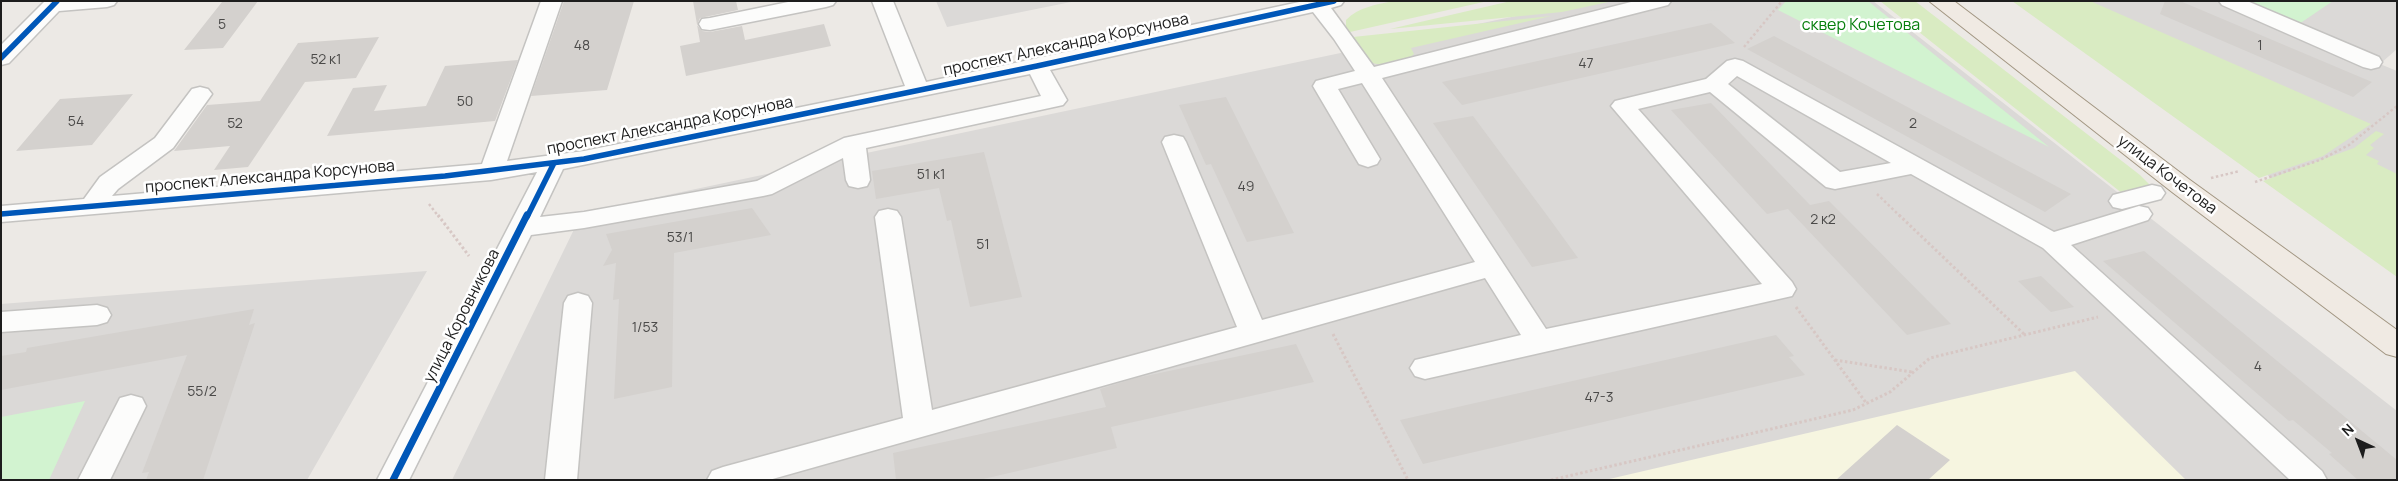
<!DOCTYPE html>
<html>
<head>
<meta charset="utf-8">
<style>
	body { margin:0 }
	#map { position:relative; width:2398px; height:481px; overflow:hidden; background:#ece9e5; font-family:Manrope,sans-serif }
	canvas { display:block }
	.frame { position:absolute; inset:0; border:2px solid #1d1d1d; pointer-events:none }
	.north { position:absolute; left:2333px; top:416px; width:50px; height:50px; -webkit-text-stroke:4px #fff; paint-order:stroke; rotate:317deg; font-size:14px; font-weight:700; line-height:20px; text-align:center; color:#1d1d1d }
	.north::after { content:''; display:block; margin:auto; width:18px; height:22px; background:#1d1d1d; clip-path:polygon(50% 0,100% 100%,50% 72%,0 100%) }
</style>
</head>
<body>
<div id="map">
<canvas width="2398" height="481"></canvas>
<div class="frame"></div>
<div class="north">N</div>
</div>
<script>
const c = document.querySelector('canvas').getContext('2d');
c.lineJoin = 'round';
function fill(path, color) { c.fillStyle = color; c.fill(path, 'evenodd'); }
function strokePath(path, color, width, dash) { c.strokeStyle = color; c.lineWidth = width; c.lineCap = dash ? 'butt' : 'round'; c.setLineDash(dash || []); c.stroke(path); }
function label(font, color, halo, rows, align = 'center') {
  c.font = font + ' Manrope,sans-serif'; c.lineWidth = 5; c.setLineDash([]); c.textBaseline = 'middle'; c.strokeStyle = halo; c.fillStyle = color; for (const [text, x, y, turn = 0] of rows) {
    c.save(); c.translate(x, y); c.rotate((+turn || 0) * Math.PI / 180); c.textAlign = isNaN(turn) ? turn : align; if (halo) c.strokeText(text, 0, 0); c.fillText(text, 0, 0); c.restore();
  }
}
fill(new Path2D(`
	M 936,1 L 1076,1 L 947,27 Z
	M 1587,1 L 1873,1 L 2397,411 L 2397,480 L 452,480 L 582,213 Z
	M 2022,1 L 2397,1 L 2397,49 L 2380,64 L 2397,71 L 2397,267 Z
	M 427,271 L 307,480 L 1,480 L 1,304 Z`), '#dbd9d7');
fill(new Path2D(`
	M 2075,371 L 2186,480 L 1605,480 Z`), '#f6f5e0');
fill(new Path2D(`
	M 1393,1 L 1488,1 L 1350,32 L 1346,27 L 1346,20 C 1359,7 1375,5 1393,1 Z
	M 1511,1 L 1613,1 L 1562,12 L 1390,29 Z
	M 1880,1 L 1915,1 L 2140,175 L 2149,184 L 2150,188 L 2123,194 Z
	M 2012,1 L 2090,1 L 2371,124 L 2323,156 L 2259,178 Z
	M 1551,16 L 1411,48 L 1414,54 C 1405,63 1381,69 1369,61 C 1363,56 1358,44 1353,37 Z
	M 2376,131 L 2384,134 L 2370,145 L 2374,148 L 2366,155 L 2379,161 L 2377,164 L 2397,174 L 2397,277 L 2263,181 L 2354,148 Z`), '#d9ebc2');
fill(new Path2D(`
	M 1786,1 L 1868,1 L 2049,147 L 1778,10 Z
	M 2244,1 L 2333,1 L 2299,24 Z
	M 85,401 L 49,480 L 1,480 L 1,417 Z`), '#d2f3d0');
fill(new Path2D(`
	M 1669,1 L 1744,1 L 1747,4 L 1716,11 L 1681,7 Z`), '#dad9d7');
fill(new Path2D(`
	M 258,1 L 223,48 L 184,50 L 222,2 Z
	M 564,1 L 634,1 L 607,90 L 531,96 Z
	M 693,1 L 736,1 L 738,10 L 700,18 L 697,25 L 702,31 L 710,32 L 742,26 L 745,40 L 824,24 L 831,46 L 686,76 L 680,46 L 700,42 Z
	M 2165,1 L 2180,1 L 2372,82 L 2353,97 L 2160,14 Z
	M 1711,23 L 1735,43 L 1462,105 L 1442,82 Z
	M 1774,36 L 2071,194 L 2045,212 L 1747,49 Z
	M 379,37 L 356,78 L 305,82 L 248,167 L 214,170 L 230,146 L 174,151 L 207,105 L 260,101 L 298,43 Z
	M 518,60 L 495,121 L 327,136 L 353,88 L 387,85 L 374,111 L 426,106 L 445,66 Z
	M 133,94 L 92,145 L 16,151 L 60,99 Z
	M 1226,97 L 1294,233 L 1247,242 L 1211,164 L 1206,165 L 1179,105 Z
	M 1711,103 L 1810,205 L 1829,201 L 1951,324 L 1907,335 L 1788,209 L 1767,214 L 1671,110 Z
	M 1473,116 L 1549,218 L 1578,258 L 1532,267 L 1433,123 Z
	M 984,152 L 1022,297 L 970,307 L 951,220 L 947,221 L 939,188 L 876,199 L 872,171 Z
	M 752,208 L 771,235 L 674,253 L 672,387 L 614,399 L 619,299 L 613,300 L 616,263 L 603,266 L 612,250 L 606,234 Z
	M 2144,251 L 2397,460 L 2397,480 L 2358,480 L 2329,454 L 2332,453 L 2293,420 L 2289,421 L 2103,261 Z
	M 2041,276 L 2074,307 L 2051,312 L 2018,281 Z
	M 254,309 L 249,325 L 255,323 L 203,480 L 146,480 L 149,472 L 142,473 L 187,355 L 1,390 L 1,356 L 26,352 L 27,348 Z
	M 1776,335 L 1794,356 L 1789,357 L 1805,375 L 1423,464 L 1400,420 Z
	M 1296,344 L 1314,382 L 1111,427 L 1117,448 L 979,480 L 896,480 L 893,453 L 1106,407 L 1100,389 L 1136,378 Z
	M 1897,425 L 1950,460 L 1928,480 L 1836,480 Z`), '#d4d1ce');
const minor = new Path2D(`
	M 45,1 L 117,1 L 114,5 L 107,7 L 59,11 L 9,63 L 1,65 L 1,45 Z
	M 541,1 L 562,1 L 507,161 L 584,151 L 905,86 L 872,1 L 893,1 L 926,82 L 1304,1 L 1344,1 L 1341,5 L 1331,8 L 1374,67 L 1635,1 L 1671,1 L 1668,5 L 1382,78 L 1546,329 L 1762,284 L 1611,106 L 1615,101 L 1706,79 L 1727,61 L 1735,59 L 1743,61 L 2054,232 L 2139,206 L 2148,208 L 2152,214 L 2148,220 L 2071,245 L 2322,471 L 2327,480 L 2290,480 L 2043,248 L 1911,174 L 1835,189 L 1826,187 L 1710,92 L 1638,109 L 1792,282 L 1796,289 L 1792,296 L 1425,379 L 1415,376 L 1410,368 L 1415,360 L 1521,335 L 1485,278 L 769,480 L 707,480 L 712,471 L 723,467 L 903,418 L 875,217 L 879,211 L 888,209 L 897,211 L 901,217 L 932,410 L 1237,327 L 1162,142 L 1165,137 L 1174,135 L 1183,137 L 1186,142 L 1262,320 L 1475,262 L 1362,83 L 1338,89 L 1380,159 L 1377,164 L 1368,167 L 1359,164 L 1356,159 L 1313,86 L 1316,81 L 1355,71 L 1334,39 L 1313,12 L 1050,70 L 1067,100 L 1063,105 L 866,148 L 870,180 L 867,186 L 858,188 L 849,186 L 846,180 L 843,158 L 772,194 L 763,196 L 584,228 L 531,235 L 409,480 L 377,480 L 537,172 L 491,180 L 1,222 L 1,206 L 84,199 L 100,177 L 155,138 L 192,89 L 200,87 L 208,89 L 212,94 L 173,148 L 118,189 L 112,196 L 482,164 ZM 1030,74 L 1041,96 L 844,138 L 757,181 L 584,212 L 540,217 L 563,169 ZM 1737,76 L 1891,163 L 1840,172 L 1728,84 Z
	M 793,1 L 836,1 L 833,5 L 826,7 L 710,30 L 702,29 L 699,24 L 702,19 L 710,18 Z
	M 2219,1 L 2247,1 L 2379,57 L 2382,62 L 2379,67 L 2371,69 L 2363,67 L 2222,5 Z
	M 2152,185 L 2161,187 L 2165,193 L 2161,199 L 2122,209 L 2113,207 L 2109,201 L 2113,195 Z
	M 578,293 L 588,296 L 592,303 L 577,480 L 545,480 L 564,303 L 568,296 Z
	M 97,305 L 107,308 L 111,315 L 107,322 L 97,325 L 1,332 L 1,312 Z
	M 131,395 L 142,398 L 146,406 L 110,480 L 78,480 L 120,398 Z`);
const major = new Path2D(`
	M 1929,1 L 1954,1 L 2190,180 L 2397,330 L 2397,357 L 2386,354 L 2172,192 Z`);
strokePath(minor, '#c4c3c1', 3);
strokePath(major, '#a29682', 2);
strokePath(new Path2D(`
	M 1744,47 L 1782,1
	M 2211,178 L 2240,171
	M 2255,182 L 2320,160 L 2349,145 L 2397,106
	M 1877,194 L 1901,217
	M 429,204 L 439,217`), '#d7c7c4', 2.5, [2.5, 2.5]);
strokePath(new Path2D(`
	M 438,215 L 469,256
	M 1899,215 L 2025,335
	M 1796,307 L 1867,404
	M 1333,334 L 1408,480
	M 1835,360 L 1912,372
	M 1551,480 L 1853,410 L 1890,392 L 1930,358 L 2098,317`), '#d7c7c4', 3, [2.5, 2.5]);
fill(minor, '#fcfcfb');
fill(major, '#f0eae3');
strokePath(new Path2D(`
	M 1,58 L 57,1
	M 1,214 L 445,176 L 584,159 L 1037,66 L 1334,1
	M 527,217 L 554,163`), '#0057b8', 5.5);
strokePath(new Path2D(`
	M 393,480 L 527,215`), '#0057b8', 7);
label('14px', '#4b4a49', null, [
	["5",222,25],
	["48",582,46],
	["1",2260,46],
	["52 к1",326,60],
	["47",1586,64],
	["50",465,102],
	["54",76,122],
	["52",235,124],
	["2",1913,124],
	["51 к1",931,175],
	["49",1246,187],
	["2 к2",1823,220],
	["53/1",680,238],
	["51",983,245],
	["1/53",645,328],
	["4",2258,367],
	["55/2",202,392],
	["47-3",1599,398]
]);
label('16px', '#067f0c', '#fff', [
	["сквер Кочетова",1861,26]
]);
label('16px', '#1d1d1d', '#fff', [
	["проспект Александра Корсунова",1066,45,-12],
	["проспект Александра Корсунова",670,126,-11],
	["улица Кочетова",2167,175,37],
	["проспект Александра Корсунова",270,177,-5],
	["улица Коровникова",462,316,-63]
]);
</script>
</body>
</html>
